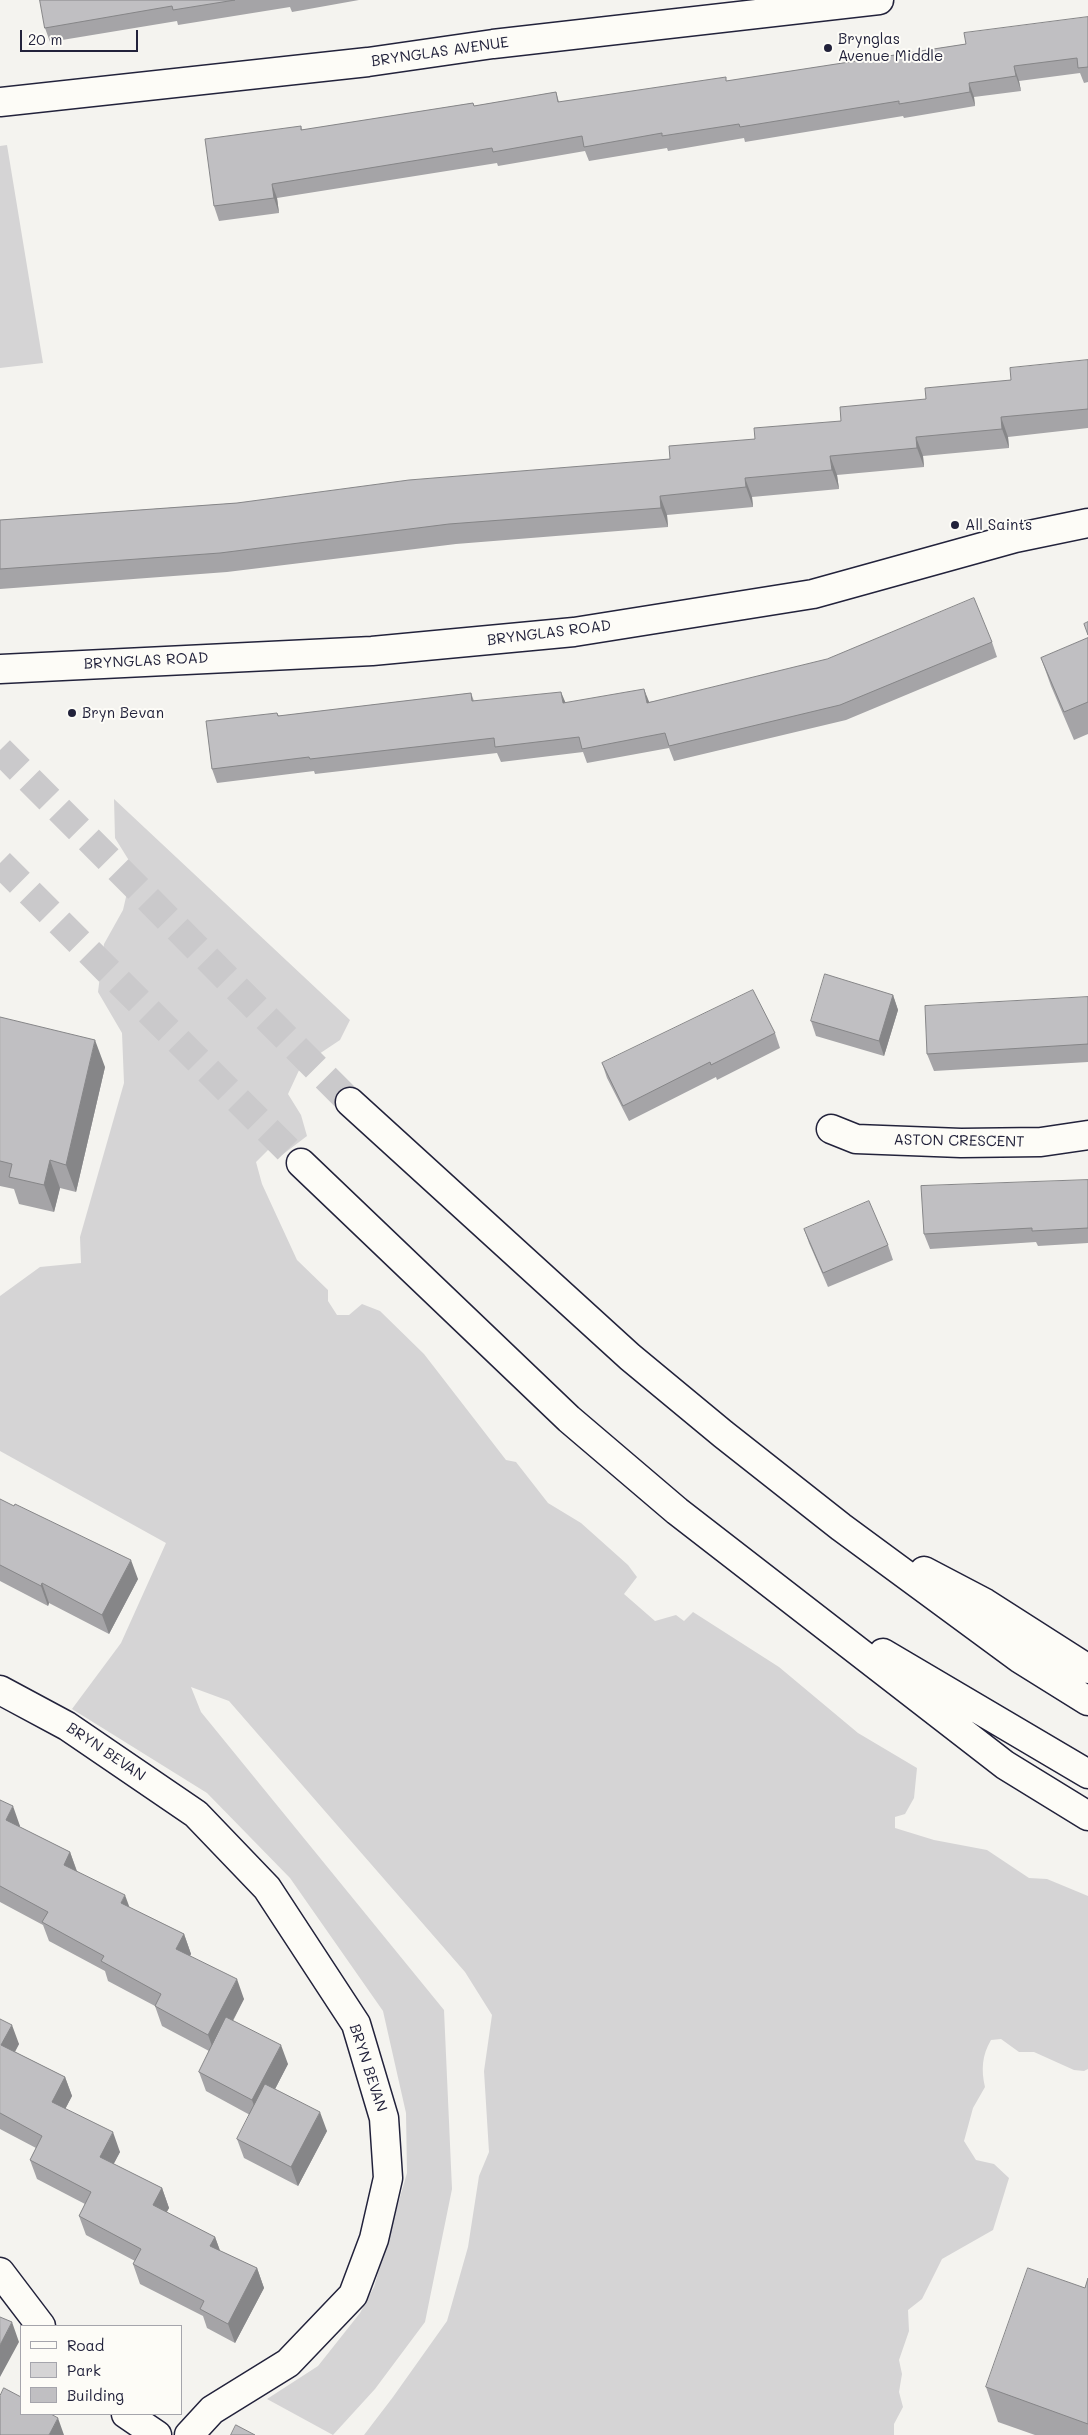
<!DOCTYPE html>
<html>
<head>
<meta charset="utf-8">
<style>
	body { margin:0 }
	#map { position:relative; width:1088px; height:2435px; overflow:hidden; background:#f4f3ef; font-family:Mali,sans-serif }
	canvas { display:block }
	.legend { position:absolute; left:20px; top:2325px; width:162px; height:90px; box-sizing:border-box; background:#fdfcf7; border:1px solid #a5a5ac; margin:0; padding:6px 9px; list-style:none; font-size:15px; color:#22223b }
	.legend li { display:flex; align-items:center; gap:10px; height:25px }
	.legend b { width:25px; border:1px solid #a5a5ac }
	.scale { position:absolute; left:20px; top:30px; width:118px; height:22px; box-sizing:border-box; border:2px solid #22223b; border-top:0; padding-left:6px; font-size:15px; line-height:18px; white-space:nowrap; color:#22223b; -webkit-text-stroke:4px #fdfcf7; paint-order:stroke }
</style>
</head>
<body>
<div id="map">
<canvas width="1088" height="2435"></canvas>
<ul class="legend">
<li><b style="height:6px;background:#fdfcf7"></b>Road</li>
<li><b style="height:14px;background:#d5d4d5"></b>Park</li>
<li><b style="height:14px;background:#c0bfc2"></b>Building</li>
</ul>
<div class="scale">20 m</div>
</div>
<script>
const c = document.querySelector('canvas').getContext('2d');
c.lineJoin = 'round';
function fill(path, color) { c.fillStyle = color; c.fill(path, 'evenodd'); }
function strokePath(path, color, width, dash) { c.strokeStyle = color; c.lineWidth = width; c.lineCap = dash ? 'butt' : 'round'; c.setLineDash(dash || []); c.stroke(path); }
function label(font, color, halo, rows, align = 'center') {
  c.font = font + ' Mali,sans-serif'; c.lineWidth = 4; c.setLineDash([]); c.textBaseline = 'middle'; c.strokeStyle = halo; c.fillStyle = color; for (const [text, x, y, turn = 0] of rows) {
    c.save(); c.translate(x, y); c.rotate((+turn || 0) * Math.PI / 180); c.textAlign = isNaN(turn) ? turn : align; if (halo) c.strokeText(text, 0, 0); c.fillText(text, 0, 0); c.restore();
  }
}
fill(new Path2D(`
	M 7,145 L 43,363 L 0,368 L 0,146 Z
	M 114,799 L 350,1020 L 340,1040 L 301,1066 L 288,1094 L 301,1115 L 307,1136 L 282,1155 L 268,1150 L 256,1162 L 262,1184 L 297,1260 L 328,1290 L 328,1301 L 337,1315 L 349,1315 L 362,1304 L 380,1311 L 424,1354 L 506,1460 L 516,1462 L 548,1503 L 581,1523 L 628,1565 L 637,1577 L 624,1594 L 655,1621 L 676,1615 L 684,1621 L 693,1612 L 779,1667 L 858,1733 L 917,1768 L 914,1798 L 905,1814 L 895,1817 L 895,1828 L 934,1840 L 987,1850 L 1029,1878 L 1047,1879 L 1088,1896 L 1088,2069 L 1084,2071 L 1074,2070 L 1034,2052 L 1019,2052 L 1001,2039 L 991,2040 C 982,2055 981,2070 985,2087 L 973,2108 L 964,2141 L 976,2160 L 994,2164 L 1009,2178 L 993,2230 L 942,2259 L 922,2299 L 908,2310 L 909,2331 L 899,2360 L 902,2374 L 899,2392 L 903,2407 L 894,2424 L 894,2435 L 364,2435 L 393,2397 L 447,2321 L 468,2247 L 479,2176 L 489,2152 L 484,2071 L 492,2015 L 465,1972 L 229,1701 L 191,1687 L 201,1712 L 444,2010 L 452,2189 L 425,2322 L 375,2389 L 333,2435 L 267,2399 L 318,2366 L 360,2313 L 374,2287 L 407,2173 L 406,2113 L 383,2011 L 290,1878 L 207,1793 L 72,1709 L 121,1643 L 166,1543 L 0,1451 L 0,1296 L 40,1267 L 81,1263 L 80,1237 L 124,1083 L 122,1033 L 98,992 L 104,944 L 123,910 L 133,867 L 115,838 Z`), '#d5d4d5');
strokePath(new Path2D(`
	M 0,750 L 350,1102
	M 0,863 L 301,1163`), '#cac9cb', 28, [28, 14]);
const minor = new Path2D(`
	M 0,102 L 368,62 L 493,44 L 879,0
	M 0,669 L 372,651 L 574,632 L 813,594 L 1015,538 L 1088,523
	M 831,1129 L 856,1139 L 961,1143 L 1041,1142 L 1088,1135
	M 0,1690 L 67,1726 L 196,1814 L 267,1888 L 356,2024 L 384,2118 L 388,2178 L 374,2239 L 353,2295 L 288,2363 L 212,2410 L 189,2435
	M 0,2272 L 41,2326
	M 126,2414 L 157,2435`);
const motorway = new Path2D(`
	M 350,1102 L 630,1357 L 723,1434 L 841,1527 L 1019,1658 L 1088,1701
	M 301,1163 L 569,1419 L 677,1511 L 1005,1765 L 1088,1816
	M 924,1571 L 985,1603 L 1088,1669
	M 883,1653 L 1088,1774`);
strokePath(minor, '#22223b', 31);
strokePath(motorway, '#22223b', 31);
strokePath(minor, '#fdfcf7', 28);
strokePath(motorway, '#fdfcf7', 28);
fill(new Path2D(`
	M 40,0 L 359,0 L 292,12 L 290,7 L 178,25 L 177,21 L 50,42 L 45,28 Z
	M 1088,17 L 1088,82 L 1084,83 L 1080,73 L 1019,81 L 1021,91 L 974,97 L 975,106 L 904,118 L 903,116 L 745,142 L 744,138 L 668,151 L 667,148 L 589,161 L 585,151 L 498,166 L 497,163 L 277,198 L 279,213 L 219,221 L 214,206 L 301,126 L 302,130 L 473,103 L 474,106 L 556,92 L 559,102 L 727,81 L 966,44 Z
	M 1088,360 L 1088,428 L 1008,437 L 1009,448 L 923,456 L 924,467 L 837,475 L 839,489 L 752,497 L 753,507 L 667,515 L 668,527 L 456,544 L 227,572 L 0,589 L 0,520 L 237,503 L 670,459 L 755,439 L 841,421 L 926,399 L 1011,380 Z
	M 1088,638 L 1088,734 L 1074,740 L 1051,686 L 1041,658 Z
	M 992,642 L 997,657 L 846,720 L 674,761 L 669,748 L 587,763 L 583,752 L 501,762 L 497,753 L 315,774 L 314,771 L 217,783 L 212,769 L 277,713 L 279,716 L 471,693 L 474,701 L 565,703 L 649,702 Z
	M 893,995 L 898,1010 L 884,1056 L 816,1036 L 811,1021 Z
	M 1088,997 L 1088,1062 L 934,1071 L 927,1054 Z
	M 0,1017 L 105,1067 L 76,1192 L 60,1188 L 54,1212 L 19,1204 L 14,1189 L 0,1186 Z
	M 775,1033 L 780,1048 L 717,1080 L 716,1077 L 629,1121 L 607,1078 L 602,1063 Z
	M 1088,1180 L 1088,1243 L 1038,1246 L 1036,1242 L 930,1249 L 924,1234 Z
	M 804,1229 L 888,1245 L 893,1260 L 828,1287 L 809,1243 Z
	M 0,1499 L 138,1579 L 109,1634 L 49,1603 L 48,1606 L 0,1581 Z
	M 0,1800 L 20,1826 L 19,1827 L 70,1852 L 77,1871 L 129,1907 L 184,1934 L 191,1954 L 190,1956 L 244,1999 L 233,2021 L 288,2064 L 275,2089 L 327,2131 L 298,2186 L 244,2158 L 237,2139 L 250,2115 L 206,2091 L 199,2072 L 209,2051 L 162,2026 L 155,2006 L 108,1981 L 105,1971 L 49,1941 L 43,1925 L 0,1902 Z
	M 0,2019 L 19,2044 L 15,2052 L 65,2077 L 72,2096 L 65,2109 L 120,2152 L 113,2164 L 162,2188 L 169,2208 L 166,2212 L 215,2237 L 220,2251 L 257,2268 L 264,2288 L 235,2343 L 207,2328 L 203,2316 L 140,2284 L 133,2264 L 135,2261 L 86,2235 L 79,2216 L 85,2204 L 37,2179 L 30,2160 L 36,2148 L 0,2129 Z
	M 1088,2278 L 1088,2435 L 1035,2435 L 998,2422 L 986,2387 L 1085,2288 Z`), '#a5a4a7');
fill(new Path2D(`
	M 1014,66 L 1019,81 L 1021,91 L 1016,76 Z
	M 969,83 L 974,97 L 975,106 L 970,92 Z
	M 272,184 L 277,198 L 279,213 L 274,198 Z
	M 1001,417 L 1008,437 L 1009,448 L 1002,429 Z
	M 916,437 L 923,456 L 924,467 L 917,448 Z
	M 830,456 L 837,475 L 839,489 L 832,470 Z
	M 745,478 L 752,497 L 753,507 L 746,487 Z
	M 660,496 L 667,515 L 668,527 L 661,508 Z
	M 644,689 L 650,704 L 647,703 Z
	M 561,692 L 567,706 L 563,703 Z
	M 893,995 L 898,1010 L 884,1056 L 879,1041 Z
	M 95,1040 L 105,1067 L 76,1192 L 66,1165 Z
	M 50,1160 L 60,1188 L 54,1212 L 44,1185 Z
	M 131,1560 L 138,1579 L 109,1634 L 102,1615 Z
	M 42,1583 L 49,1603 L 48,1606 L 41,1586 Z
	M 13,1806 L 20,1826 L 13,1839 L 6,1820 Z
	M 70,1852 L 77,1872 L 64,1865 Z
	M 125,1895 L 132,1914 L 121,1903 Z
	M 184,1934 L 191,1954 L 183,1968 L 176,1949 Z
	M 237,1979 L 244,1999 L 215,2054 L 208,2035 Z
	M 12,2025 L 19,2044 L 8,2064 L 1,2045 Z
	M 281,2045 L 288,2064 L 259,2120 L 252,2100 Z
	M 65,2077 L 72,2096 L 59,2121 L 52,2102 Z
	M 320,2112 L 327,2131 L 298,2186 L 291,2167 Z
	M 113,2132 L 120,2152 L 107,2177 L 100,2157 Z
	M 162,2188 L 169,2208 L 160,2225 L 153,2205 Z
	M 215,2237 L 222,2256 L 210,2246 Z
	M 257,2268 L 264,2288 L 235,2343 L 228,2324 Z
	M 12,2322 L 19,2342 L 0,2377 L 0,2345 Z
	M 58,2418 L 64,2435 L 49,2435 Z`), '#868688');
const building = new Path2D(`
	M 40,0 L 235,0 L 173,10 L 172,6 L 45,28 Z
	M 1088,17 L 1088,67 L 1078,68 L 1077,58 L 1014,66 L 1016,76 L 969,83 L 970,92 L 899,104 L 899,101 L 740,127 L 739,124 L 662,136 L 662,133 L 584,147 L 582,136 L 493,152 L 492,148 L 272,184 L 274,198 L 214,206 L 205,139 L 301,126 L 301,130 L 473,103 L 474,106 L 556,92 L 558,102 L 726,77 L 726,81 L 966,44 L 964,33 Z
	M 1088,360 L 1088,409 L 1001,417 L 1002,429 L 916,437 L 917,448 L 830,456 L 832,470 L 745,478 L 746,487 L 660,496 L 661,508 L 449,524 L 220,553 L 0,569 L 0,520 L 237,503 L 409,480 L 670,459 L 669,446 L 755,439 L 754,428 L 841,421 L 840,407 L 926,399 L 925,388 L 1011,380 L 1010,368 Z
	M 974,598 L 992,642 L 840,705 L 669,746 L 665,733 L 582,749 L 579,737 L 495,747 L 494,738 L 310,759 L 309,757 L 212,769 L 206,721 L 277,713 L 278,716 L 471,693 L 472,701 L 561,692 L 563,703 L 644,689 L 647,703 L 827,659 Z
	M 1088,622 L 1088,635 L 1084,624 Z
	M 1088,638 L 1088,702 L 1064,712 L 1041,658 Z
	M 825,974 L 893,995 L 879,1041 L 811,1021 Z
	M 753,990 L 775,1033 L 711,1065 L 710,1062 L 623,1106 L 602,1063 Z
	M 1088,997 L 1088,1044 L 927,1054 L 925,1006 Z
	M 0,1017 L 95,1040 L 66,1165 L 50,1160 L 44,1185 L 9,1177 L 12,1164 L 0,1161 Z
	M 1088,1180 L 1088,1228 L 1032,1231 L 1032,1228 L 924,1234 L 921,1186 Z
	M 869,1201 L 888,1245 L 823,1273 L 804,1229 Z
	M 0,1499 L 14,1506 L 15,1504 L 131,1560 L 102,1615 L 42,1583 L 41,1586 L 0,1565 Z
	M 0,1800 L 13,1806 L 6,1820 L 70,1852 L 64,1865 L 125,1895 L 121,1903 L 184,1934 L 176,1949 L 237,1979 L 208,2035 L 155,2006 L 161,1994 L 101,1961 L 104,1956 L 42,1922 L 48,1912 L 0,1886 Z
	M 226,2017 L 281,2045 L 252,2100 L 199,2072 Z
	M 0,2019 L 12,2025 L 1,2045 L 65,2077 L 52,2102 L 113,2132 L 100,2157 L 162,2188 L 153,2205 L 215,2237 L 210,2246 L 257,2268 L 228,2324 L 200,2309 L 204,2301 L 133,2264 L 141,2249 L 79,2216 L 91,2192 L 30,2160 L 42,2136 L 0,2113 Z
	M 265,2084 L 320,2112 L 291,2167 L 237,2139 Z
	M 1028,2268 L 1085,2288 L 1088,2278 L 1088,2424 L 986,2387 Z
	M 0,2317 L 12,2322 L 0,2345 Z
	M 4,2388 L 21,2397 L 21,2414 L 51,2414 L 58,2418 L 49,2435 L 0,2435 L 0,2396 Z
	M 236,2425 L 255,2435 L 231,2435 Z`);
fill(building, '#c0bfc2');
strokePath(building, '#868688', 1);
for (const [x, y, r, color] of [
	[828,48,5,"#22223b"],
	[955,525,5,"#22223b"],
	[72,713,5,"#22223b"]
]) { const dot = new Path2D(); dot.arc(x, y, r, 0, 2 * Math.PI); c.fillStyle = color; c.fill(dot); strokePath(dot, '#fdfcf7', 2); }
label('15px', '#22223b', '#fdfcf7', [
	["Brynglas",838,39],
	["Avenue Middle",838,56],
	["All Saints",965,525],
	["Bryn Bevan",82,713]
], 'left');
label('15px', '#22223b', '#fdfcf7', [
	["BRYNGLAS AVENUE",440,52,-8],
	["BRYNGLAS ROAD",549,633,-7],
	["BRYNGLAS ROAD",146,661,-3],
	["ASTON CRESCENT",959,1141,1],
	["BRYN BEVAN",106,1752,34],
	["BRYN BEVAN",368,2068,72]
]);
</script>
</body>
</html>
